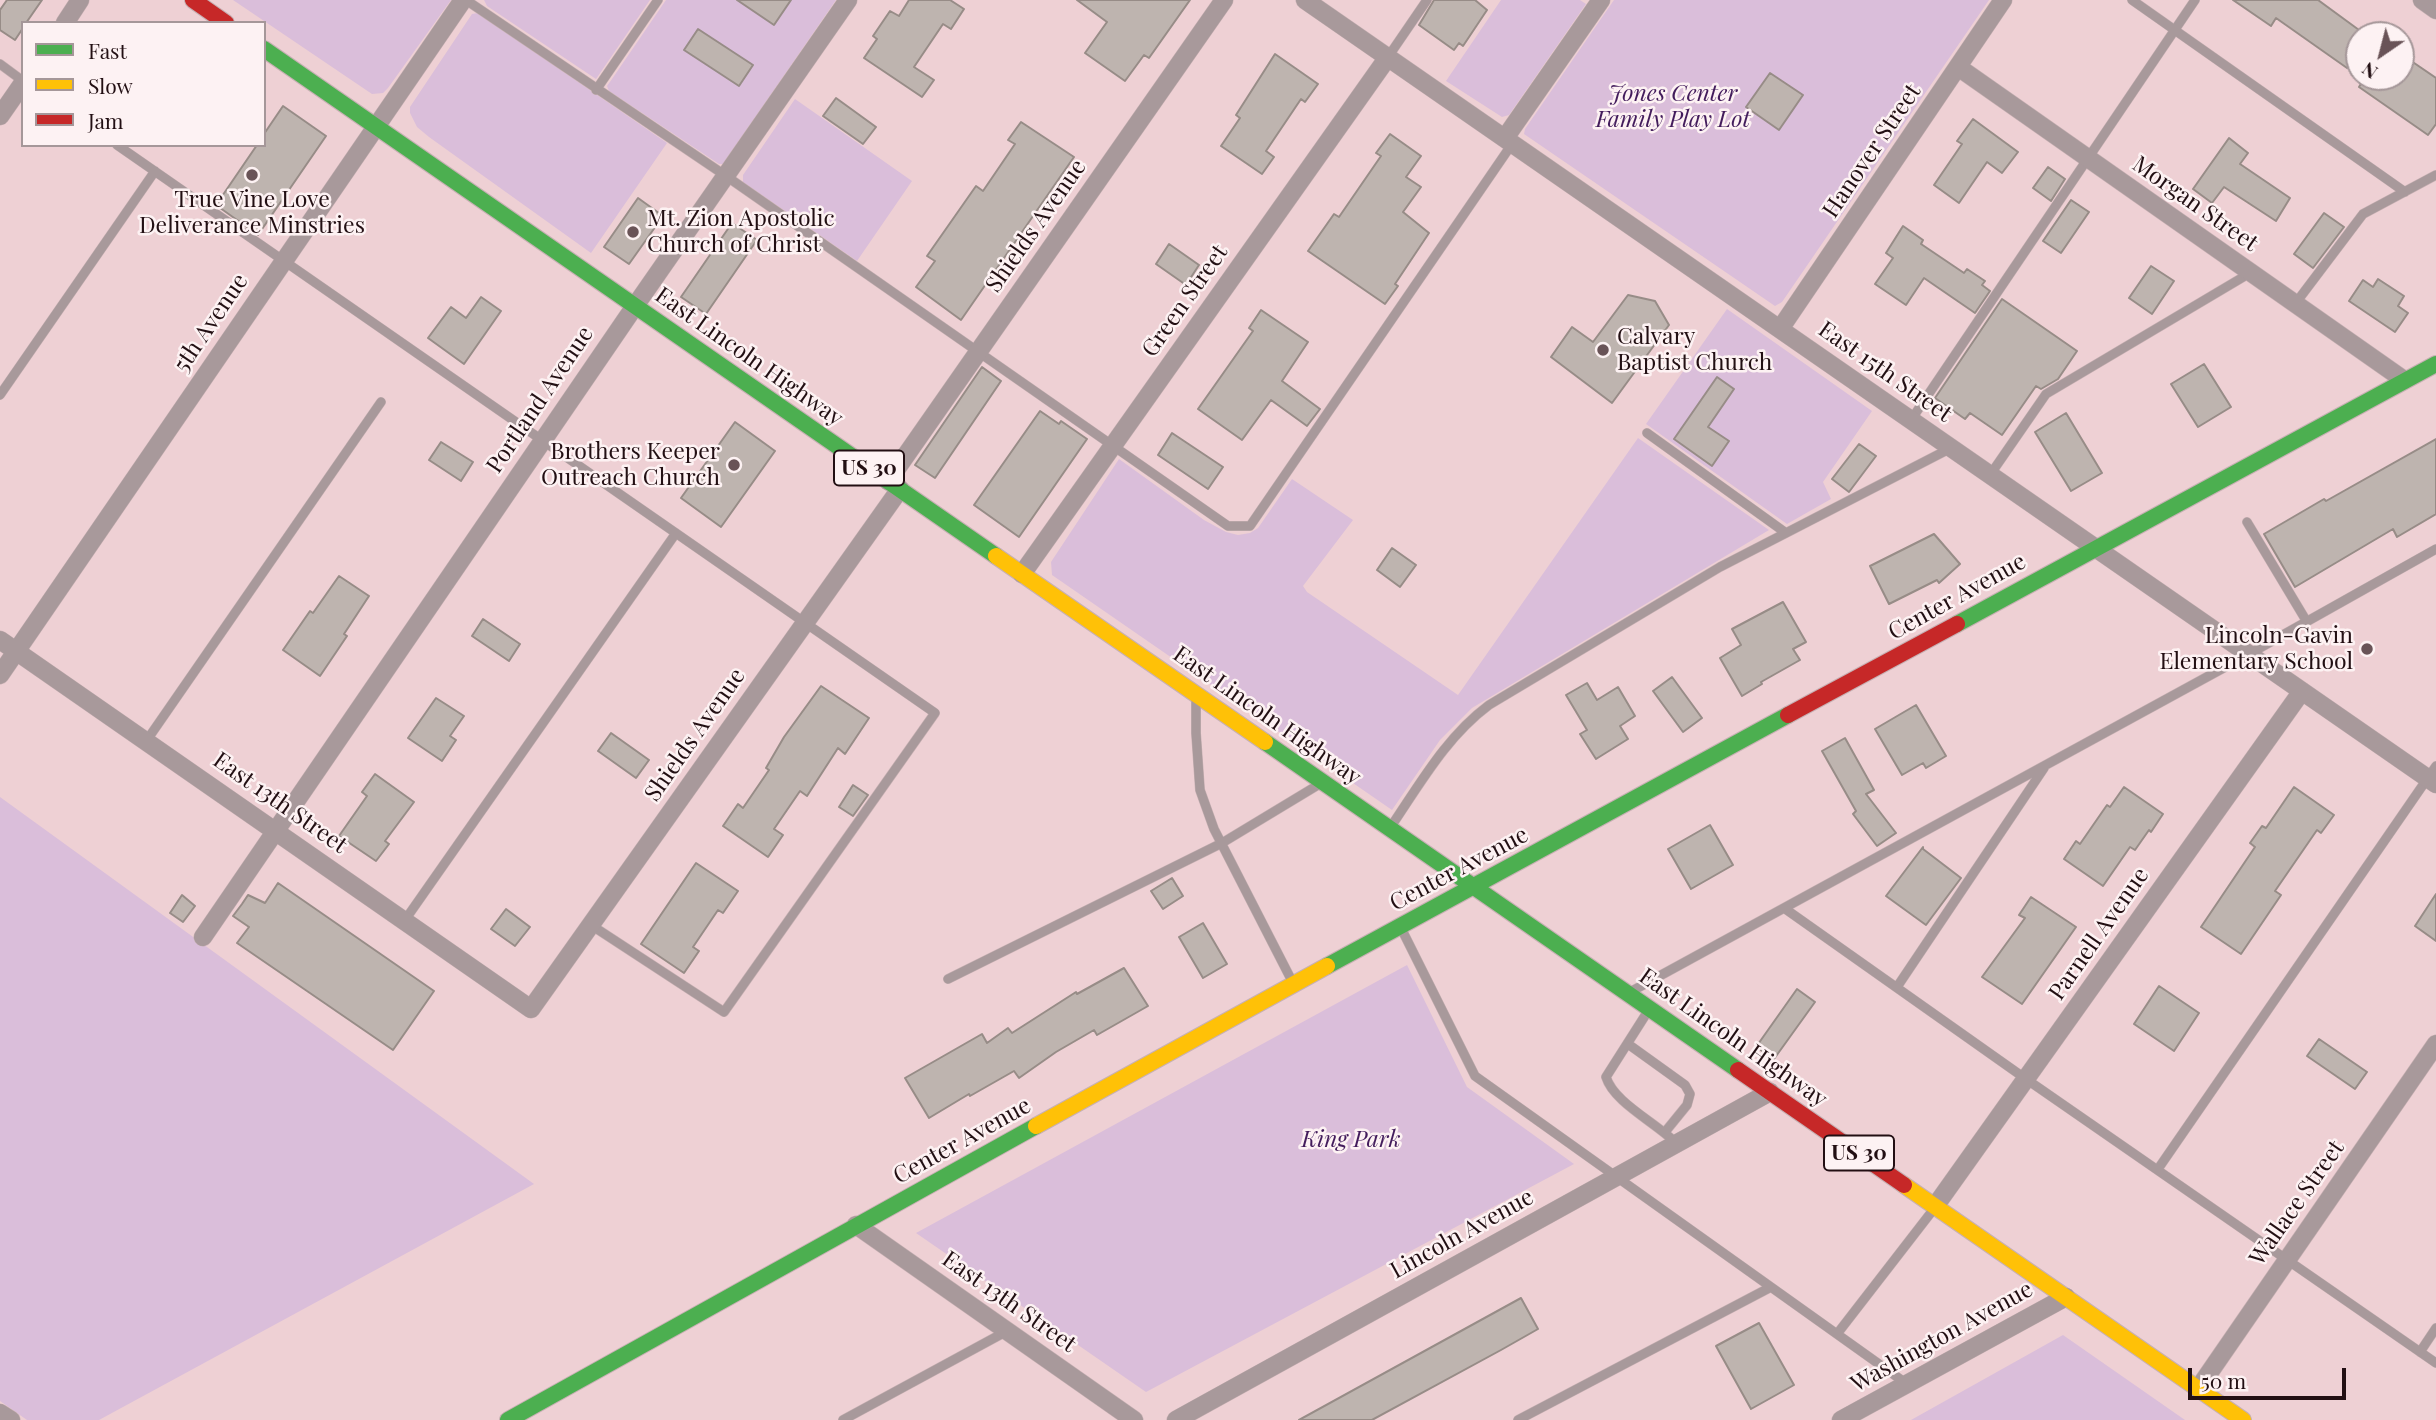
<!DOCTYPE html>
<html>
<head>
<meta charset="utf-8">
<style>
	body { margin:0 }
	#map { position:relative; width:2436px; height:1420px; overflow:hidden; background:#eed0d4; font-family:"Playfair Display",serif }
	canvas { display:block }
	.legend { position:absolute; left:21px; top:21px; width:245px; height:126px; box-sizing:border-box; background:#fdf2f3; border:2px solid #a59799; margin:0; padding:9px 12px; list-style:none; font-size:21px; color:#220f13 }
	.legend li { display:flex; align-items:center; gap:14px; height:35px }
	.legend b { width:35px; border:2px solid #a59799 }
	.north { position:absolute; left:2345px; top:21px; width:70px; height:70px; box-sizing:border-box; background:#fdf2f3; border:2px solid #a59799; border-radius:50%; rotate:215deg; font-size:19px; font-weight:700; line-height:28px; text-align:center; color:#220f13 }
	.north::after { content:''; display:block; margin:auto; width:24px; height:32px; background:#695357; clip-path:polygon(50% 0,100% 100%,50% 72%,0 100%) }
	.scale { position:absolute; left:2188px; top:1368px; width:158px; height:32px; box-sizing:border-box; border:4px solid #220f13; border-top:0; padding-left:9px; font-size:21px; line-height:24px; white-space:nowrap; color:#220f13; -webkit-text-stroke:5px #fdf2f3; paint-order:stroke }
</style>
</head>
<body>
<div id="map">
<canvas width="2436" height="1420"></canvas>
<ul class="legend">
<li><b style="height:9px;background:#4caf50"></b>Fast</li>
<li><b style="height:9px;background:#ffc107"></b>Slow</li>
<li><b style="height:9px;background:#c62828"></b>Jam</li>
</ul>
<div class="north">N</div>
<div class="scale">50 m</div>
</div>
<script>
const c = document.querySelector('canvas').getContext('2d');
c.lineJoin = 'round';
function fill(path, color) { c.fillStyle = color; c.fill(path, 'evenodd'); }
function strokePath(path, color, width, dash) { c.strokeStyle = color; c.lineWidth = width; c.lineCap = dash ? 'butt' : 'round'; c.setLineDash(dash || []); c.stroke(path); }
function label(font, color, halo, rows, align = 'center') {
  c.font = font + ' "Playfair Display",serif'; c.lineWidth = 5; c.setLineDash([]); c.textBaseline = 'middle'; c.strokeStyle = halo; c.fillStyle = color; for (const [text, x, y, turn = 0] of rows) {
    c.save(); c.translate(x, y); c.rotate((+turn || 0) * Math.PI / 180); c.textAlign = isNaN(turn) ? turn : align; if (halo) c.strokeText(text, 0, 0); c.fillText(text, 0, 0); c.restore();
  }
}
fill(new Path2D(`
	M 233,0 L 451,0 L 388,88 L 383,93 L 372,94 Z
	M 484,0 L 650,0 L 596,79 L 487,6 Z
	M 666,0 L 836,0 L 723,164 L 719,164 L 609,91 L 607,86 L 612,79 Z
	M 1501,0 L 1580,0 L 1586,4 L 1509,115 L 1502,117 L 1446,81 Z
	M 1614,0 L 1989,0 L 1782,302 L 1775,306 L 1524,134 L 1525,129 Z
	M 478,13 L 667,143 L 591,253 L 429,137 L 417,127 L 410,113 L 410,107 L 472,14 Z
	M 795,99 L 912,181 L 857,261 L 743,182 L 743,175 Z
	M 1727,309 L 1872,411 L 1823,482 L 1831,499 L 1787,524 L 1646,424 Z
	M 1638,438 L 1769,530 L 1472,708 L 1440,740 L 1392,810 L 1052,575 L 1051,562 L 1119,459 L 1204,520 L 1226,532 L 1238,535 L 1250,533 L 1258,528 L 1292,479 L 1353,520 L 1303,586 L 1307,592 L 1458,695 Z
	M 0,797 L 534,1184 L 99,1420 L 27,1420 L 0,1401 Z
	M 1407,965 L 1467,1087 L 1574,1164 L 1146,1392 L 916,1233 Z
	M 2063,1335 L 2185,1420 L 1911,1420 Z`), '#dabeda');
const building = new Path2D(`
	M 7,0 L 42,0 L 26,23 L 23,23 L 23,28 L 15,40 L 0,30 L 0,10 Z
	M 737,0 L 791,0 L 774,25 Z
	M 909,0 L 950,0 L 964,9 L 951,29 L 943,24 L 914,67 L 934,80 L 922,97 L 864,58 L 877,39 L 873,36 L 890,11 L 899,16 Z
	M 1077,0 L 1190,0 L 1149,58 L 1144,55 L 1125,81 L 1085,53 L 1107,22 Z
	M 1434,0 L 1475,0 L 1487,10 L 1463,46 L 1459,43 L 1454,50 L 1419,25 Z
	M 2233,0 L 2318,0 L 2359,30 L 2359,49 L 2347,68 L 2276,18 L 2271,26 Z
	M 698,29 L 753,65 L 739,86 L 684,50 Z
	M 1275,54 L 1318,84 L 1305,102 L 1301,99 L 1266,151 L 1274,157 L 1262,174 L 1221,146 L 1240,118 L 1236,115 Z
	M 2401,54 L 2436,78 L 2436,124 L 2428,135 L 2359,87 L 2365,77 L 2401,77 Z
	M 1770,73 L 1803,95 L 1779,130 L 1746,107 Z
	M 836,98 L 876,127 L 863,144 L 823,116 Z
	M 283,106 L 326,136 L 258,235 L 216,205 L 257,145 L 264,145 L 264,134 Z
	M 1973,119 L 2018,152 L 2002,173 L 1987,162 L 1959,203 L 1934,185 L 1962,144 L 1957,141 Z
	M 1021,122 L 1074,157 L 961,320 L 916,287 L 935,261 L 927,256 L 976,186 L 983,191 L 1015,144 L 1008,140 Z
	M 1390,134 L 1421,156 L 1406,177 L 1421,187 L 1403,212 L 1429,233 L 1395,284 L 1398,286 L 1385,304 L 1308,251 L 1334,214 L 1339,217 L 1381,156 L 1376,153 Z
	M 2229,138 L 2248,153 L 2240,164 L 2290,198 L 2276,221 L 2224,187 L 2212,203 L 2193,189 Z
	M 2048,167 L 2065,179 L 2051,201 L 2033,188 Z
	M 638,198 L 663,216 L 629,264 L 604,247 Z
	M 2071,200 L 2089,212 L 2061,253 L 2043,241 Z
	M 2324,213 L 2344,227 L 2313,268 L 2294,254 Z
	M 732,223 L 757,240 L 706,314 L 681,297 Z
	M 1903,226 L 1923,240 L 1921,244 L 1964,273 L 1967,269 L 1985,281 L 1982,285 L 1990,291 L 1975,313 L 1924,278 L 1906,305 L 1875,284 L 1893,258 L 1886,253 Z
	M 1169,244 L 1199,265 L 1186,285 L 1156,264 Z
	M 2151,266 L 2174,281 L 2152,314 L 2129,298 Z
	M 2378,279 L 2404,296 L 2398,306 L 2408,313 L 2395,332 L 2349,301 L 2363,280 L 2373,287 Z
	M 1628,295 L 1655,301 L 1669,325 L 1612,403 L 1551,357 L 1572,327 L 1593,342 Z
	M 481,297 L 501,311 L 464,364 L 428,338 L 451,307 L 466,318 Z
	M 2002,299 L 2077,351 L 2058,379 L 2041,389 L 2036,386 L 2002,435 L 1970,413 L 1965,419 L 1935,398 Z
	M 1261,310 L 1308,342 L 1282,381 L 1320,409 L 1307,426 L 1271,400 L 1242,440 L 1198,409 L 1253,331 L 1249,328 Z
	M 2204,364 L 2231,407 L 2198,427 L 2171,384 Z
	M 982,367 L 1001,381 L 935,478 L 915,465 Z
	M 1717,377 L 1734,389 L 1708,427 L 1729,441 L 1712,466 L 1674,439 Z
	M 1040,411 L 1059,424 L 1061,421 L 1087,439 L 1019,537 L 974,505 Z
	M 2066,413 L 2102,473 L 2071,491 L 2035,432 Z
	M 735,422 L 775,451 L 721,527 L 681,498 Z
	M 1172,433 L 1223,467 L 1208,489 L 1158,455 Z
	M 2436,439 L 2436,514 L 2397,537 L 2393,529 L 2295,587 L 2264,534 L 2324,499 L 2326,501 Z
	M 441,442 L 473,462 L 461,481 L 429,460 Z
	M 1859,444 L 1876,456 L 1849,492 L 1832,479 Z
	M 1934,534 L 1960,564 L 1939,583 L 1937,580 L 1889,604 L 1870,566 Z
	M 1392,548 L 1416,565 L 1400,587 L 1377,570 Z
	M 339,576 L 369,596 L 344,634 L 347,636 L 320,676 L 283,650 L 310,611 L 313,613 Z
	M 1783,602 L 1806,642 L 1793,649 L 1800,660 L 1761,682 L 1762,684 L 1742,696 L 1720,658 L 1741,645 L 1732,629 Z
	M 483,619 L 520,644 L 509,661 L 472,636 Z
	M 1672,677 L 1702,718 L 1683,732 L 1653,691 Z
	M 1587,683 L 1597,700 L 1618,687 L 1635,716 L 1620,726 L 1628,739 L 1596,759 L 1580,734 L 1587,730 L 1566,695 Z
	M 821,686 L 869,718 L 845,754 L 838,748 L 807,796 L 800,791 L 774,829 L 783,835 L 768,857 L 723,826 L 738,804 L 743,808 L 769,770 L 766,768 L 784,737 Z
	M 436,698 L 464,716 L 450,736 L 456,740 L 442,761 L 408,738 Z
	M 1916,705 L 1946,756 L 1926,768 L 1923,763 L 1902,775 L 1875,729 Z
	M 611,733 L 649,760 L 636,778 L 598,751 Z
	M 1845,738 L 1874,790 L 1866,794 L 1896,833 L 1877,846 L 1853,814 L 1856,811 L 1822,751 Z
	M 375,774 L 414,802 L 385,841 L 389,844 L 376,861 L 339,836 L 367,796 L 362,792 Z
	M 853,785 L 868,795 L 853,816 L 839,807 Z
	M 2124,787 L 2163,814 L 2151,832 L 2149,830 L 2135,850 L 2130,847 L 2103,886 L 2064,859 L 2076,841 L 2080,844 L 2107,805 L 2110,807 Z
	M 2294,787 L 2334,815 L 2321,833 L 2317,830 L 2275,891 L 2281,895 L 2241,954 L 2201,927 L 2255,847 L 2250,843 L 2262,826 L 2266,828 Z
	M 1710,825 L 1733,865 L 1691,889 L 1668,849 Z
	M 1923,847 L 1923,849 L 1961,878 L 1926,925 L 1886,896 Z
	M 696,863 L 738,891 L 723,913 L 718,910 L 693,947 L 699,951 L 684,973 L 641,944 Z
	M 1172,878 L 1183,896 L 1163,909 L 1151,891 Z
	M 278,883 L 434,991 L 393,1050 L 237,943 L 249,927 L 233,916 L 242,904 L 248,895 L 265,903 Z
	M 2436,894 L 2436,941 L 2415,926 Z
	M 182,895 L 195,906 L 183,922 L 170,913 Z
	M 2031,897 L 2076,927 L 2022,1004 L 1982,977 L 2025,918 L 2019,915 Z
	M 506,909 L 530,927 L 515,946 L 491,929 Z
	M 1203,923 L 1227,964 L 1203,978 L 1179,937 Z
	M 1124,968 L 1148,1006 L 1097,1035 L 1094,1030 L 1056,1052 L 1019,1078 L 1014,1071 L 970,1096 L 969,1094 L 929,1118 L 905,1078 L 982,1034 L 987,1043 L 1008,1028 L 1012,1033 L 1076,992 L 1077,994 Z
	M 2159,986 L 2199,1013 L 2174,1051 L 2134,1024 Z
	M 1797,989 L 1815,1002 L 1774,1059 L 1756,1047 Z
	M 2319,1039 L 2367,1072 L 2355,1089 L 2307,1056 Z
	M 1521,1298 L 1538,1329 L 1501,1350 L 1372,1420 L 1299,1420 Z
	M 1759,1323 L 1794,1385 L 1751,1409 L 1716,1346 Z`);
fill(building, '#beb4af');
strokePath(building, '#978c87', 2);
const lane = new Path2D(`
	M 466,0 L 726,176 L 1228,526 L 1250,526 L 1512,144
	M 2132,0 L 2405,192
	M 1388,57 L 1427,0
	M 0,64 L 23,81
	M 596,90 L 658,0
	M 117,145 L 935,713 L 724,1012 L 591,925
	M 2295,304 L 2363,214 L 2436,175
	M 0,395 L 155,171
	M 1911,420 L 2195,0
	M 1647,433 L 1786,533
	M 1990,475 L 2046,394 L 2250,273
	M 2247,522 L 2307,622
	M 1196,700 L 1196,733 L 1200,790 L 1214,829 L 1293,983
	M 147,740 L 381,402
	M 1390,828 C 1420,784 1446,737 1489,705 L 1720,567 L 1951,448
	M 1784,908 L 2026,1079 L 2436,1363
	M 405,920 L 676,533
	M 1400,926 L 1475,1076 L 1907,1384
	M 948,979 L 1222,843 L 1318,785
	M 1897,987 L 2044,768
	M 1632,991 L 2249,654 L 2436,549
	M 1648,1011 L 1606,1077 C 1614,1103 1657,1123 1677,1144
	M 1628,1044 L 1685,1085 L 1690,1094 L 1687,1105 L 1665,1132
	M 2158,1169 L 2436,766
	M 1837,1334 L 1933,1210
	M 2420,1352 L 2436,1328
	M 843,1420 L 1007,1331
	M 1518,1420 L 1771,1287`);
const street = new Path2D(`
	M 1305,0 L 2436,784
	M 2422,0 L 2436,10
	M 65,23 L 80,0
	M 1958,67 L 2404,380
	M 0,116 L 23,83
	M 1505,138 L 1601,0
	M 1780,329 L 2003,0
	M 888,481 L 1224,0
	M 1022,574 L 1388,57
	M 0,640 L 531,1009 L 900,489
	M 0,675 L 463,0
	M 203,937 L 635,306 L 848,0
	M 1936,1205 L 2302,691
	M 856,1225 L 1134,1420
	M 2198,1389 L 2436,1044
	M 0,1413 L 11,1420
	M 1176,1420 L 1770,1092
	M 1841,1420 L 2066,1297`);
const fast = new Path2D(`
	M 264,49 L 996,556
	M 1957,624 L 2436,364
	M 1265,742 L 1738,1070
	M 1327,966 L 1788,715
	M 508,1420 L 1036,1126`);
const slow = new Path2D(`
	M 996,556 L 1265,742
	M 1036,1126 L 1327,966
	M 1904,1185 L 2243,1420`);
const jam = new Path2D(`
	M 193,0 L 226,23
	M 1788,715 L 1957,624
	M 1738,1070 L 1904,1185`);
strokePath(lane, '#c7b0b3', 10);
strokePath(street, '#c7b0b3', 19);
strokePath(fast, '#c7b0b3', 18);
strokePath(slow, '#c7b0b3', 18);
strokePath(jam, '#c7b0b3', 18);
strokePath(lane, '#a8999b', 9);
strokePath(street, '#a8999b', 18);
strokePath(fast, '#4caf50', 16);
strokePath(slow, '#ffc107', 16);
strokePath(jam, '#c62828', 16);
for (const [x, y, r, color] of [
	[252,175,7,"#695357"],
	[633,232,7,"#695357"],
	[1603,350,7,"#695357"],
	[734,465,7,"#695357"],
	[2367,649,7,"#695357"]
]) { const dot = new Path2D(); dot.arc(x, y, r, 0, 2 * Math.PI); c.fillStyle = color; c.fill(dot); strokePath(dot, '#fdf2f3', 2.5); }
for (const [x, y, w] of [
	[869,468,70],
	[1859,1153,70]
]) { const box = new Path2D(); box.roundRect(x - w / 2, y - 17.5, w, 35, 5); c.fillStyle = '#fdf2f3'; c.fill(box); strokePath(box, '#220f13', 2); }
label('bold 21px', '#220f13', null, [
	["US 30",869,468],
	["US 30",1859,1153]
]);
label('italic 23px', '#431c5c', '#fdf2f3', [
	["Jones Center",1673,94],
	["Family Play Lot",1673,120],
	["King Park",1351,1140]
]);
label('23px', '#220f13', '#fdf2f3', [
	["Hanover Street",1872,151,-56],
	["Morgan Street",2195,204,35],
	["Shields Avenue",1036,226,-55],
	["Green Street",1185,301,-55],
	["5th Avenue",211,323,-56],
	["East Lincoln Highway",749,357,35],
	["East 15th Street",1885,372,35],
	["Portland Avenue",540,400,-56],
	["Center Avenue",1957,597,-29],
	["East Lincoln Highway",1267,716,35],
	["Shields Avenue",695,735,-55],
	["East 13th Street",280,803,35],
	["Center Avenue",1459,869,-28],
	["Parnell Avenue",2099,934,-55],
	["East Lincoln Highway",1733,1038,35],
	["Center Avenue",962,1141,-29],
	["Wallace Street",2297,1203,-55],
	["Lincoln Avenue",1462,1234,-29],
	["East 13th Street",1009,1302,35],
	["Washington Avenue",1942,1337,-29]
]);
label('23px', '#220f13', '#fdf2f3', [
	["True Vine Love",252,200,"center"],
	["Deliverance Minstries",252,226,"center"],
	["Mt. Zion Apostolic",647,219],
	["Church of Christ",647,245],
	["Calvary",1617,337],
	["Baptist Church",1617,363],
	["Brothers Keeper",720,452,"right"],
	["Outreach Church",720,478,"right"],
	["Lincoln-Gavin",2353,636,"right"],
	["Elementary School",2353,662,"right"]
], 'left');
</script>
</body>
</html>
